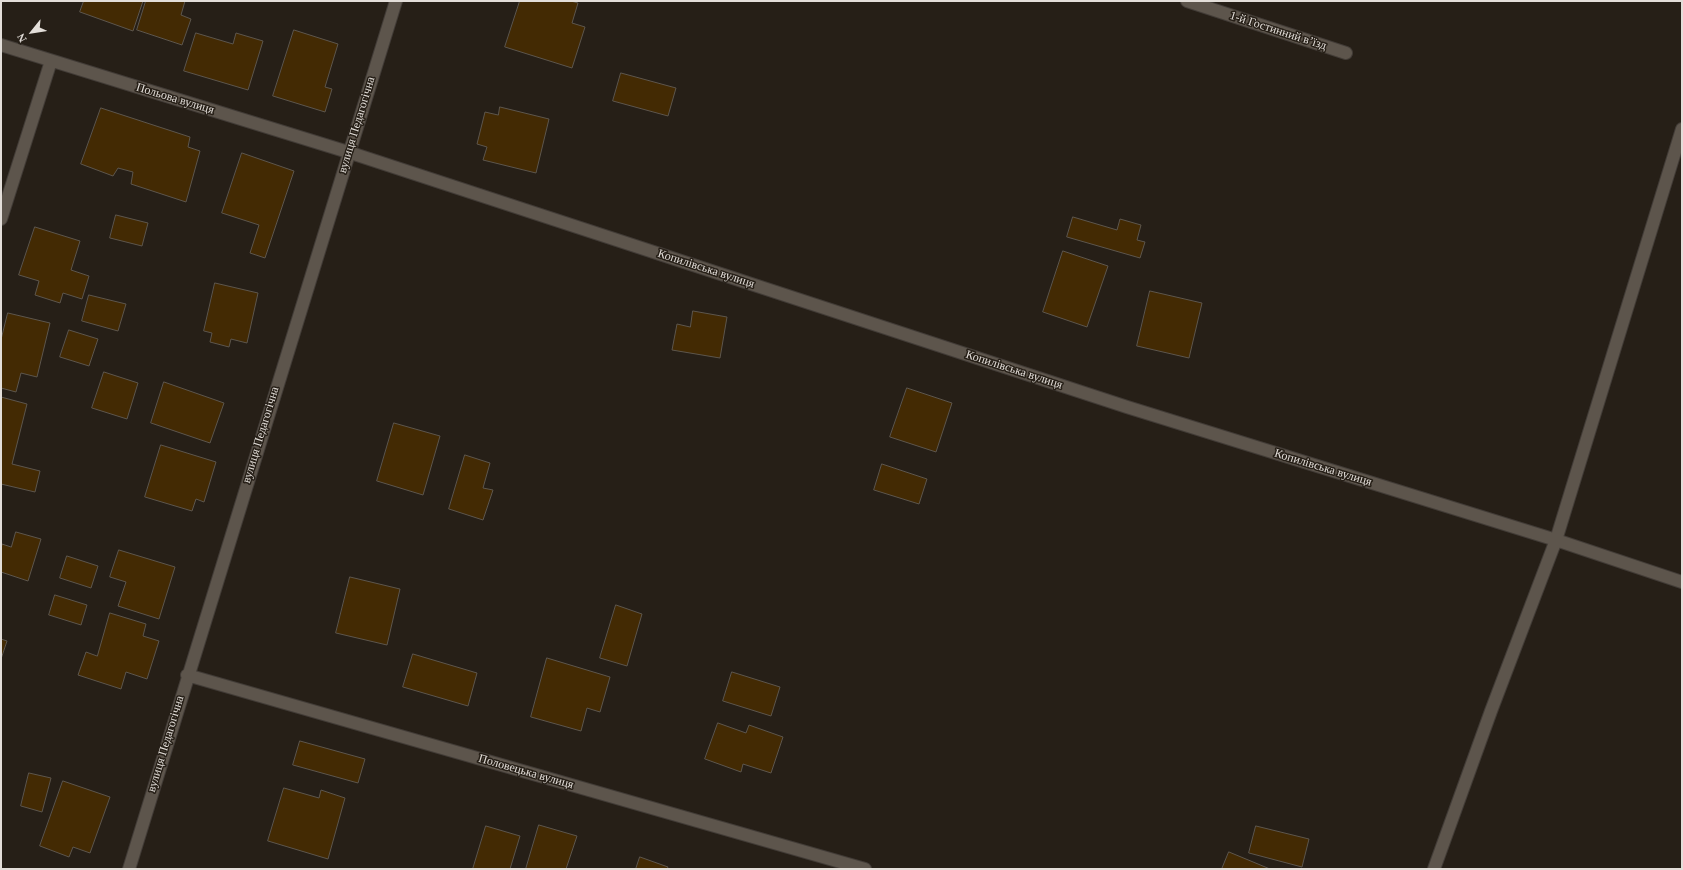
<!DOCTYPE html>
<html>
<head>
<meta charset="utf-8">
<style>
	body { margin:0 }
	#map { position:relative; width:1683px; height:870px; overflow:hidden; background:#261f17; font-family:"Times New Roman",serif }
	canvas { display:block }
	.frame { position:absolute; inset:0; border:2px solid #e3ded9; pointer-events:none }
	.north { position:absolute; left:12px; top:12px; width:40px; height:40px; -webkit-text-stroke:3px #261f17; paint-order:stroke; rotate:240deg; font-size:11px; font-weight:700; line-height:16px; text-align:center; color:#e3ded9 }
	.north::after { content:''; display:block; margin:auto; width:14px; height:18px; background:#e3ded9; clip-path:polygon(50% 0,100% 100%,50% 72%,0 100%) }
</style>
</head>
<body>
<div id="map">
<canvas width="1683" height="870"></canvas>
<div class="frame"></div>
<div class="north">N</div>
</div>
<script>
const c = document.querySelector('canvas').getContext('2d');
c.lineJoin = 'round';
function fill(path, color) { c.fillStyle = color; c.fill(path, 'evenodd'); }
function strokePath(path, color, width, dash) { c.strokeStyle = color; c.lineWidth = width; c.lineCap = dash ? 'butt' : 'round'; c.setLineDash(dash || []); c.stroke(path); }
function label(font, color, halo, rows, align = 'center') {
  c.font = font + ' "Times New Roman",serif'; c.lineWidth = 3; c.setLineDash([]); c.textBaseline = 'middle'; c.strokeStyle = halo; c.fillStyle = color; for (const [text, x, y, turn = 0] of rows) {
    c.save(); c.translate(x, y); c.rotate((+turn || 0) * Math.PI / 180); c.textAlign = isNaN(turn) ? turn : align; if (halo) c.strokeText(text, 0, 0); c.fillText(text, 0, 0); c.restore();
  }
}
const building = new Path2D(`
	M 84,1 L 143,1 L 133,31 L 80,12 Z
	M 146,1 L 185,1 L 181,15 L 191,19 L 182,45 L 137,30 Z
	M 520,1 L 571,1 L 578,3 L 572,23 L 585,27 L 572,68 L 505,47 Z
	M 294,30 L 338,44 L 325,87 L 332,89 L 325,112 L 273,96 Z
	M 196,33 L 233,44 L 236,33 L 263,41 L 248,90 L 184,71 Z
	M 621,73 L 676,88 L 668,116 L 613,101 Z
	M 500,107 L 549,119 L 536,173 L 483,160 L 487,147 L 477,144 L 485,112 L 498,115 Z
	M 101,108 L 190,137 L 188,147 L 200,151 L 186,202 L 131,184 L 133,172 L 118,168 L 113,176 L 81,164 Z
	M 242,153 L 294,171 L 265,258 L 250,253 L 259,225 L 222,213 Z
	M 116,215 L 148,223 L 142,246 L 110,238 Z
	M 1073,217 L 1117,230 L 1120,219 L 1141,225 L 1137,240 L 1145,242 L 1140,258 L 1067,237 Z
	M 35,227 L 80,241 L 71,270 L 89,276 L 82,299 L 63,293 L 60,303 L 35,295 L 39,281 L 19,275 Z
	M 1063,251 L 1108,266 L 1087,327 L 1043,312 Z
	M 215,283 L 258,293 L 247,343 L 231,339 L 229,347 L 210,342 L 212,333 L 204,331 Z
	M 1150,291 L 1202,303 L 1189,358 L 1137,346 Z
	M 89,295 L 126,304 L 118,331 L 82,321 Z
	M 693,311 L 727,317 L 720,358 L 672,350 L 677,324 L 690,327 Z
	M 8,313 L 50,323 L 37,377 L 21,373 L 16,392 L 1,388 L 1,340 Z
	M 69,330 L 98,339 L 89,366 L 60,357 Z
	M 104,372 L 138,383 L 127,419 L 92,408 Z
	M 164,382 L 224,403 L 210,443 L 151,423 Z
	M 907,388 L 952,403 L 936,452 L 890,437 Z
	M 1,397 L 27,404 L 12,464 L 40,471 L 35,492 L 1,484 Z
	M 394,423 L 440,436 L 423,495 L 377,481 Z
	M 161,445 L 216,462 L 204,502 L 196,499 L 192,511 L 145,497 Z
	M 465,455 L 490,463 L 483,488 L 493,490 L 483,520 L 449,509 Z
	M 882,464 L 927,479 L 919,504 L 874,490 Z
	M 16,532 L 41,539 L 28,581 L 1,572 L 1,549 L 2,544 L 11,547 Z
	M 119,550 L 175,567 L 159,619 L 118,606 L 126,582 L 110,577 Z
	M 67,556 L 98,566 L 91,588 L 60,578 Z
	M 350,577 L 400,589 L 387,645 L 336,633 Z
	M 55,595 L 87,605 L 81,625 L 49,615 Z
	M 616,605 L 642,614 L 627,666 L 600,658 Z
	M 110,613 L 146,624 L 143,636 L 159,641 L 147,679 L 126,672 L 121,689 L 78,675 L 86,652 L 97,656 Z
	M 1,639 L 7,641 L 1,659 Z
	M 413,654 L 477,673 L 468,706 L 403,687 Z
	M 547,658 L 610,677 L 600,712 L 587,708 L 581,731 L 531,717 Z
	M 732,672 L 780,687 L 771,716 L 723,701 Z
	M 718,723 L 746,733 L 749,725 L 783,737 L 771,773 L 743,764 L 741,772 L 705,759 Z
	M 300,741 L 365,759 L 358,783 L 293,765 Z
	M 29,773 L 51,778 L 42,812 L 21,806 Z
	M 63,781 L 110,797 L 90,853 L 73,847 L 69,857 L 40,846 Z
	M 284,788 L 319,798 L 321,790 L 345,798 L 328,859 L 268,841 Z
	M 539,825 L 577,836 L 566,869 L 526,869 Z
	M 486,826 L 520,836 L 510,869 L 473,869 Z
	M 1256,826 L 1309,839 L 1302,867 L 1249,853 Z
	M 1229,852 L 1270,869 L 1222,869 Z
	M 640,857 L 668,867 L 667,869 L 636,869 Z`);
fill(building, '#432a03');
strokePath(building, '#5d564d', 1);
const minor = new Path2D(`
	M 1187,1 L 1346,53
	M 1,45 L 348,152 L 1127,407 L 1556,540 L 1682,582
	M 1,219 L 51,61
	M 187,675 L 865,869
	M 129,869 L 396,1
	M 1434,869 L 1491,711 L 1556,540 L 1682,129`);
strokePath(minor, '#423c37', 14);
strokePath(minor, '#5d554c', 12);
label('12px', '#e3ded9', '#261f17', [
	["1-й Гостинний вʼїзд",1278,31,18],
	["Польова вулиця",175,99,17],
	["вулиця Педагогічна",357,125,-73],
	["Копилівська вулиця",706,269,18],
	["Копилівська вулиця",1014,370,18],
	["вулиця Педагогічна",261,435,-73],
	["Копилівська вулиця",1323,468,17],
	["вулиця Педагогічна",166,744,-73],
	["Половецька вулиця",526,772,16]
]);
</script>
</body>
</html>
